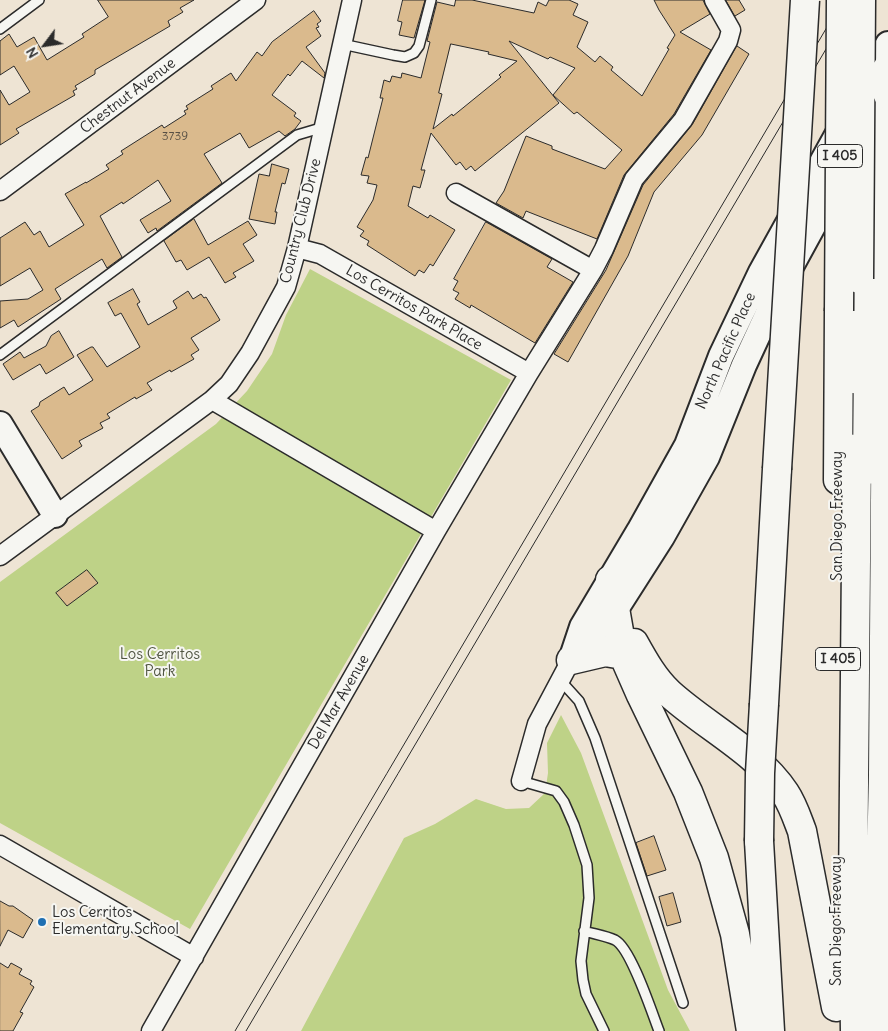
<!DOCTYPE html>
<html>
<head>
<meta charset="utf-8">
<style>
	body { margin:0 }
	#map { position:relative; width:888px; height:1031px; overflow:hidden; background:#eee4d4; font-family:Delius,sans-serif }
	canvas { display:block }
	.north { position:absolute; left:20px; top:20px; width:50px; height:50px; -webkit-text-stroke:4px #f6f6f2; paint-order:stroke; rotate:239deg; font-size:14px; font-weight:700; line-height:20px; text-align:center; color:#2b2b2b }
	.north::after { content:''; display:block; margin:auto; width:18px; height:22px; background:#2b2b2b; clip-path:polygon(50% 0,100% 100%,50% 72%,0 100%) }
</style>
</head>
<body>
<div id="map">
<canvas width="888" height="1031"></canvas>
<div class="north">N</div>
</div>
<script>
const c = document.querySelector('canvas').getContext('2d');
c.lineJoin = 'round';
function fill(path, color) { c.fillStyle = color; c.fill(path, 'evenodd'); }
function strokePath(path, color, width, dash) { c.strokeStyle = color; c.lineWidth = width; c.lineCap = dash ? 'butt' : 'round'; c.setLineDash(dash || []); c.stroke(path); }
function label(font, color, halo, rows, align = 'center') {
  c.font = font + ' Delius,sans-serif'; c.lineWidth = 4; c.setLineDash([]); c.textBaseline = 'middle'; c.strokeStyle = halo; c.fillStyle = color; for (const [text, x, y, turn = 0] of rows) {
    c.save(); c.translate(x, y); c.rotate((+turn || 0) * Math.PI / 180); c.textAlign = isNaN(turn) ? turn : align; if (halo) c.strokeText(text, 0, 0); c.fillText(text, 0, 0); c.restore();
  }
}
fill(new Path2D(`
	M 310,269 L 511,380 L 190,929 L 0,823 L 0,582 L 216,424 L 247,391 L 272,354 L 286,315 Z
	M 561,715 L 581,753 L 668,990 L 690,1031 L 301,1031 L 404,838 L 435,824 L 476,799 L 506,809 L 529,808 L 545,793 L 548,773 L 547,743 Z`), '#bed287');
const building = new Path2D(`
	M 98,0 L 194,0 L 180,8 L 183,12 L 168,21 L 170,26 L 95,70 L 95,74 L 75,86 L 77,89 L 73,91 L 75,95 L 16,129 L 19,133 L 0,145 L 0,90 L 9,105 L 30,92 L 14,66 L 0,75 L 0,41 L 9,34 L 17,47 L 34,37 L 47,60 L 84,37 L 82,34 L 108,17 Z
	M 403,0 L 425,0 L 414,38 L 399,35 L 402,22 L 398,21 Z
	M 456,0 L 472,0 L 534,13 L 538,2 L 546,6 L 549,0 L 569,0 L 578,4 L 573,15 L 588,22 L 577,47 L 595,62 L 600,56 L 613,67 L 611,70 L 642,96 L 669,49 L 667,48 L 675,35 L 659,10 L 654,0 L 703,0 L 710,14 L 680,32 L 711,50 L 674,114 L 624,175 L 597,239 L 526,211 L 523,218 L 496,203 L 504,191 L 526,136 L 552,146 L 552,149 L 605,169 L 622,150 L 577,112 L 574,114 L 553,95 L 575,68 L 550,57 L 548,59 L 509,41 L 559,103 L 475,171 L 471,166 L 466,170 L 460,162 L 456,165 L 431,133 L 421,170 L 425,170 L 420,188 L 413,186 L 408,206 L 428,218 L 430,215 L 455,230 L 433,266 L 430,264 L 424,273 L 419,270 L 415,276 L 367,245 L 369,241 L 360,236 L 364,231 L 357,227 L 373,200 L 377,185 L 367,183 L 369,176 L 361,175 L 366,157 L 368,158 L 383,98 L 380,98 L 384,80 L 390,82 L 392,76 L 401,78 L 402,73 L 421,78 L 430,42 L 427,41 L 437,2 L 454,6 ZM 451,44 L 489,52 L 488,54 L 517,61 L 499,75 L 501,77 L 453,116 L 452,114 L 433,129 L 442,94 L 439,93 Z
	M 726,0 L 739,0 L 745,10 L 735,16 Z
	M 314,11 L 321,21 L 317,24 L 319,27 L 316,28 L 321,36 L 306,47 L 325,73 L 324,78 L 302,61 L 290,76 L 288,74 L 272,95 L 296,113 L 294,116 L 301,121 L 295,129 L 285,136 L 279,131 L 249,148 L 240,133 L 204,154 L 222,183 L 157,231 L 156,228 L 148,233 L 140,220 L 171,201 L 158,180 L 123,204 L 122,202 L 100,216 L 122,257 L 107,268 L 102,259 L 55,289 L 61,299 L 18,327 L 14,320 L 0,328 L 0,301 L 28,299 L 43,290 L 30,268 L 0,286 L 0,238 L 25,222 L 34,235 L 40,231 L 49,247 L 84,225 L 65,194 L 86,182 L 86,183 L 109,169 L 106,165 L 123,154 L 121,151 L 162,125 L 164,128 L 186,114 L 184,111 L 188,109 L 186,106 L 213,89 L 211,86 L 231,73 L 236,81 L 257,52 L 262,56 L 272,42 Z
	M 737,46 L 749,54 L 702,135 L 654,192 L 628,256 L 568,362 L 554,354 L 606,270 L 643,185 L 692,125 Z
	M 272,164 L 289,169 L 285,184 L 282,183 L 275,212 L 277,212 L 275,224 L 249,219 L 259,174 L 269,176 Z
	M 194,219 L 208,245 L 248,221 L 257,235 L 243,244 L 254,261 L 233,273 L 236,277 L 225,283 L 209,257 L 187,270 L 181,260 L 176,262 L 164,241 Z
	M 486,222 L 552,259 L 547,267 L 573,282 L 535,343 L 471,305 L 470,308 L 455,299 L 459,293 L 453,290 L 458,281 L 454,279 Z
	M 133,289 L 140,302 L 137,304 L 148,325 L 177,308 L 173,301 L 188,291 L 193,299 L 201,294 L 204,298 L 206,297 L 220,320 L 191,338 L 199,350 L 191,355 L 194,359 L 171,372 L 170,370 L 147,383 L 152,390 L 136,399 L 135,397 L 107,414 L 110,418 L 100,423 L 103,428 L 79,441 L 82,446 L 62,459 L 31,411 L 39,406 L 40,402 L 64,387 L 69,395 L 93,380 L 77,355 L 91,347 L 93,347 L 107,367 L 140,347 L 121,313 L 115,316 L 108,303 Z
	M 59,331 L 74,357 L 46,374 L 40,364 L 13,380 L 3,364 L 20,352 L 24,358 L 46,346 L 51,336 Z
	M 87,570 L 98,583 L 67,606 L 56,593 Z
	M 654,836 L 666,870 L 647,876 L 636,843 Z
	M 673,893 L 681,922 L 667,926 L 659,897 Z
	M 0,901 L 9,906 L 13,906 L 33,920 L 23,938 L 8,930 L 0,946 Z
	M 0,963 L 8,968 L 11,963 L 22,969 L 19,974 L 32,981 L 30,984 L 34,987 L 20,1012 L 23,1013 L 13,1031 L 0,1031 Z`);
fill(building, '#daba8d');
strokePath(building, '#2b2b2b', 1);
const lane = new Path2D(`
	M 0,29 L 39,0
	M 342,44 L 393,55 L 405,57 L 414,53 L 419,46 L 431,0
	M 0,355 L 297,135 L 324,127
	M 560,680 L 579,701 L 595,738 L 683,1003
	M 521,781 L 556,791 L 564,802 L 574,825 L 587,865 L 589,898 L 581,961 L 583,980 L 586,994 L 604,1031
	M 584,931 C 594,934 606,936 615,940 C 631,948 652,1013 659,1031`);
const street = new Path2D(`
	M 0,191 L 256,0
	M 456,193 L 593,270
	M 297,248 L 320,254 L 529,373
	M 212,400 L 436,531
	M 0,556 L 212,400 L 229,384 L 250,353 L 286,287 L 297,248 L 352,0
	M 521,781 L 537,724 L 571,660
	M 0,845 L 194,957
	M 151,1031 L 436,531 L 529,373 L 593,270 L 604,249 L 634,179 L 683,120 L 728,41 L 731,30 L 714,0`);
const secondary = new Path2D(`
	M 866,84 L 888,44
	M 0,424 L 55,515
	M 580,652 L 596,635 L 616,609 L 662,537 L 707,457 L 744,365 L 782,283 L 841,175
	M 571,660 L 582,627 L 639,531 L 687,445 L 721,356 L 761,272 L 842,126`);
const highway = new Path2D(`
	M 858,380 L 859,279
	M 867,470 L 868,358
	M 838,480 L 839,311
	M 610,580 L 623,654 L 641,695 L 688,792 L 714,858 L 735,934 L 751,1031
	M 634,643 C 644,661 654,679 669,693 C 705,726 758,752 785,793 C 793,805 797,818 802,831 L 836,1007
	M 571,660 L 605,652 L 641,658
	M 764,704 L 777,469
	M 759,841 L 770,1031
	M 855,1031 L 853,895 L 857,448
	M 883,1031 L 879,942 L 883,775 L 888,95`);
strokePath(lane, '#2b2b2b', 12);
strokePath(street, '#2b2b2b', 21);
strokePath(secondary, '#2b2b2b', 28);
strokePath(highway, '#2b2b2b', 31);
strokePath(lane, '#f6f6f2', 9);
strokePath(street, '#f6f6f2', 18);
strokePath(secondary, '#f6f6f2', 24);
strokePath(highway, '#f6f6f2', 28);
strokePath(new Path2D(`
	M 235,1031 L 843,0
	M 246,1031 L 855,0`), '#2b2b2b', 1);
const highwayBridge = new Path2D(`
	M 888,95 L 888,67
	M 859,279 L 861,0
	M 839,311 L 841,0
	M 777,469 L 805,0
	M 759,841 L 760,773 L 764,704`);
strokePath(highwayBridge, '#2b2b2b', 31, []);
strokePath(highwayBridge, '#f6f6f2', 28);
for (const [x, y, r, color] of [
	[42,922,5,"#1f6fb2"]
]) { const dot = new Path2D(); dot.arc(x, y, r, 0, 2 * Math.PI); c.fillStyle = color; c.fill(dot); strokePath(dot, '#f6f6f2', 2); }
label('12px', '#574f44', null, [
	["3739",175,137]
]);
for (const [x, y, w] of [
	[840,156,45],
	[838,659,45]
]) { const box = new Path2D(); box.roundRect(x - w / 2, y - 11.5, w, 23, 4); c.fillStyle = '#f6f6f2'; c.fill(box); strokePath(box, '#2b2b2b', 1); }
label('bold 14px', '#2b2b2b', null, [
	["I 405",840,156],
	["I 405",838,659]
]);
label('15px', '#2b2b2b', '#f6f6f2', [
	["Chestnut Avenue",128,96,-37],
	["Country Club Drive",301,221,-76],
	["Los Cerritos Park Place",414,308,30],
	["North Pacific Place",726,351,-66],
	["San Diego Freeway",838,516,-90],
	["Del Mar Avenue",339,702,-60],
	["San Diego Freeway",837,921,-90]
]);
label('15px', '#505542', '#f6f6f2', [
	["Los Cerritos",160,655],
	["Park",160,672]
]);
label('15px', '#2b2b2b', '#f6f6f2', [
	["Los Cerritos",52,913],
	["Elementary School",52,930]
], 'left');
</script>
</body>
</html>
